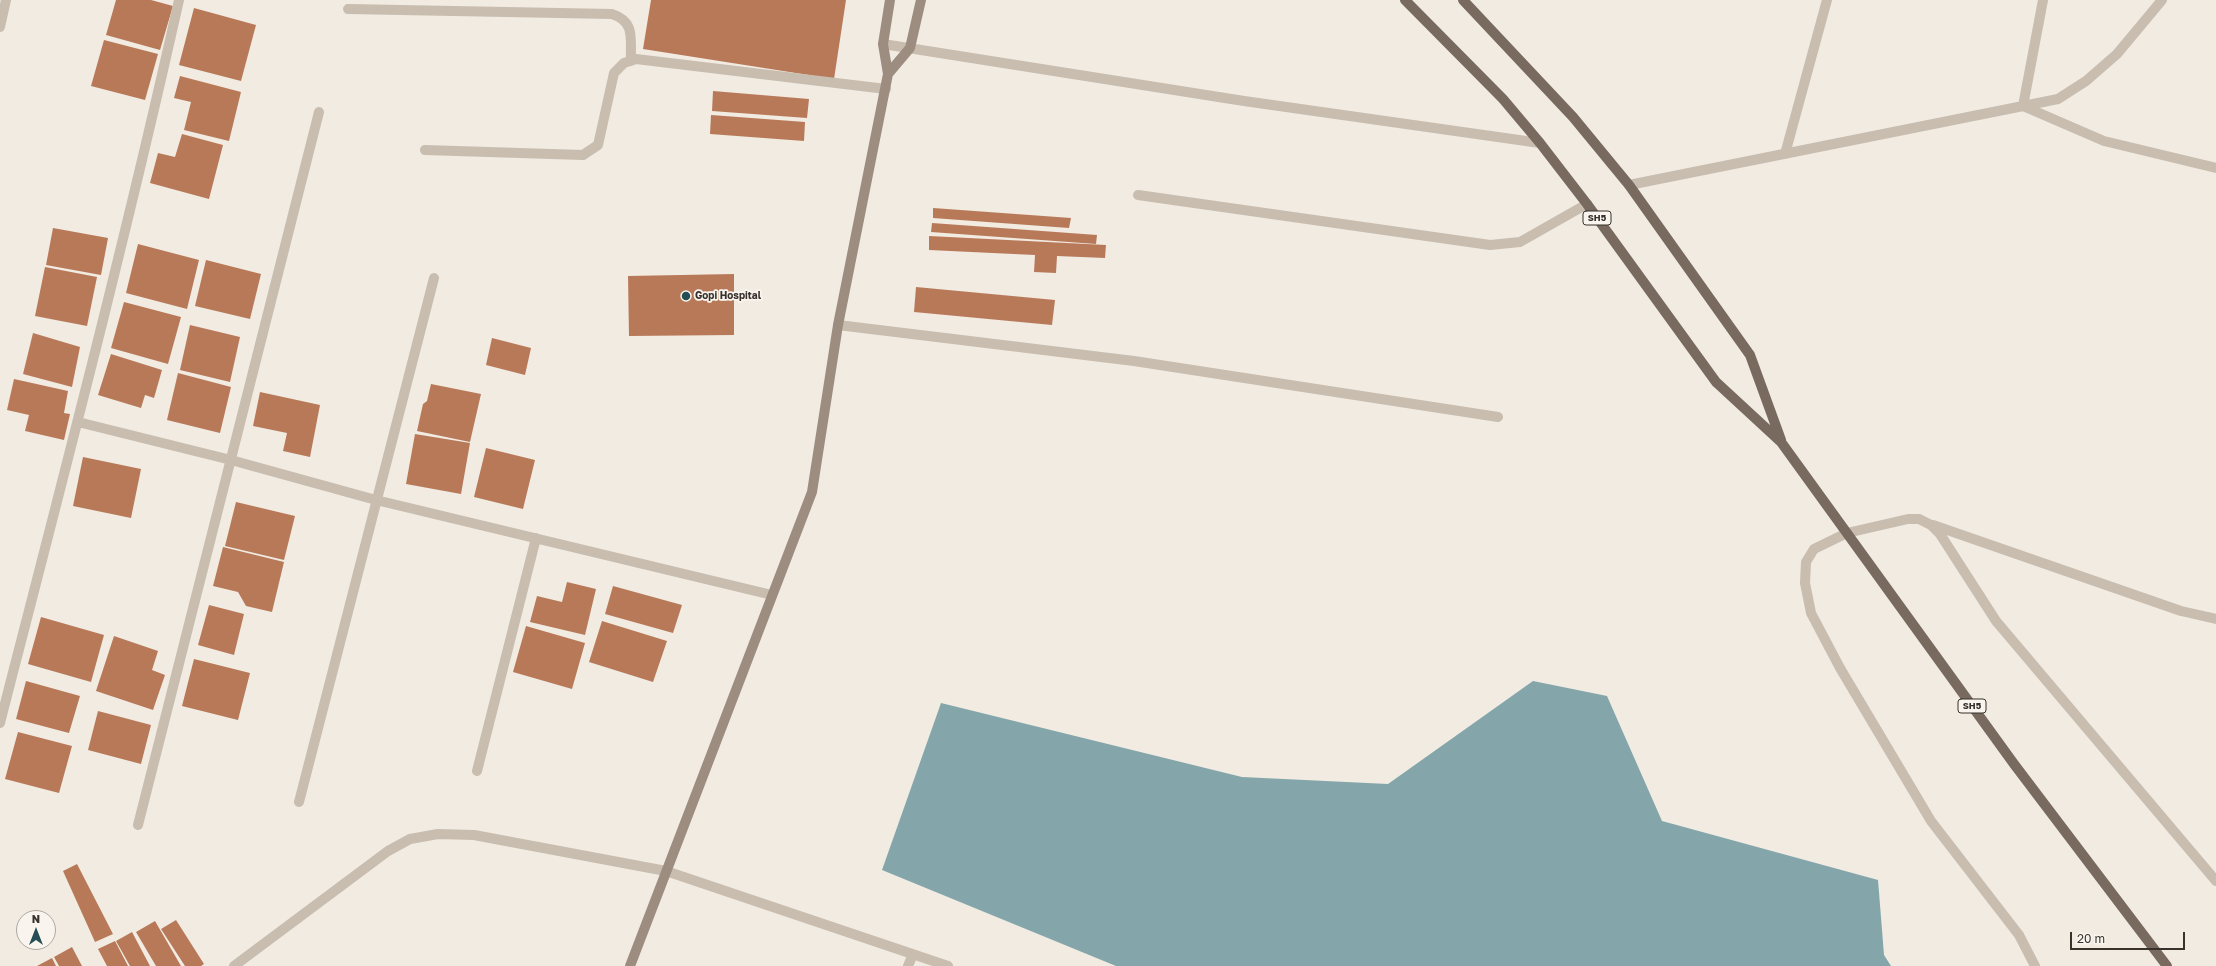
<!DOCTYPE html>
<html>
<head>
<meta charset="utf-8">
<style>
	body { margin:0 }
	#map { position:relative; width:2216px; height:966px; overflow:hidden; background:#f1ebe2; font-family:"Golos Text",sans-serif }
	canvas { display:block }
	.north { position:absolute; left:16px; top:910px; width:40px; height:40px; box-sizing:border-box; background:#f9f5ee; border:1px solid #aca7a0; border-radius:50%; rotate:0deg; font-size:11px; font-weight:700; line-height:16px; text-align:center; color:#38312c }
	.north::after { content:''; display:block; margin:auto; width:14px; height:18px; background:#264d55; clip-path:polygon(50% 0,100% 100%,50% 72%,0 100%) }
	.scale { position:absolute; left:2070px; top:932px; width:115px; height:18px; box-sizing:border-box; border:2px solid #38312c; border-top:0; padding-left:5px; font-size:12px; line-height:14px; white-space:nowrap; color:#38312c; -webkit-text-stroke:3px #f9f5ee; paint-order:stroke }
</style>
</head>
<body>
<div id="map">
<canvas width="2216" height="966"></canvas>
<div class="north">N</div>
<div class="scale">20 m</div>
</div>
<script>
const c = document.querySelector('canvas').getContext('2d');
c.lineJoin = 'round';
function fill(path, color) { c.fillStyle = color; c.fill(path, 'evenodd'); }
function strokePath(path, color, width, dash) { c.strokeStyle = color; c.lineWidth = width; c.lineCap = dash ? 'butt' : 'round'; c.setLineDash(dash || []); c.stroke(path); }
function label(font, color, halo, rows, align = 'center') {
  c.font = font + ' "Golos Text",sans-serif'; c.lineWidth = 3.5; c.setLineDash([]); c.textBaseline = 'middle'; c.strokeStyle = halo; c.fillStyle = color; for (const [text, x, y, turn = 0] of rows) {
    c.save(); c.translate(x, y); c.rotate((+turn || 0) * Math.PI / 180); c.textAlign = isNaN(turn) ? turn : align; if (halo) c.strokeText(text, 0, 0); c.fillText(text, 0, 0); c.restore();
  }
}
fill(new Path2D(`
	M 1533,681 L 1607,696 L 1662,821 L 1878,880 L 1884,955 L 1891,966 L 1116,966 L 882,870 L 941,703 L 1242,777 L 1388,784 Z`), '#84a6ab');
fill(new Path2D(`
	M 116,0 L 151,0 L 173,6 L 160,50 L 106,35 Z
	M 651,0 L 846,0 L 834,79 L 643,49 Z
	M 194,8 L 256,25 L 241,81 L 179,65 Z
	M 104,40 L 158,54 L 145,100 L 91,86 Z
	M 180,76 L 241,92 L 229,141 L 184,130 L 191,102 L 174,98 Z
	M 713,91 L 809,99 L 807,118 L 712,111 Z
	M 711,115 L 805,122 L 804,141 L 710,134 Z
	M 182,134 L 223,145 L 209,199 L 150,183 L 158,153 L 175,157 Z
	M 933,208 L 1071,218 L 1069,228 L 933,218 Z
	M 932,223 L 1097,235 L 1096,244 L 931,232 Z
	M 53,228 L 108,238 L 101,275 L 46,265 Z
	M 929,236 L 1106,245 L 1105,258 L 1057,256 L 1056,273 L 1034,272 L 1035,255 L 929,250 Z
	M 138,244 L 199,260 L 187,309 L 126,293 Z
	M 206,260 L 261,274 L 250,319 L 195,306 Z
	M 45,267 L 97,277 L 87,326 L 35,316 Z
	M 734,274 L 734,335 L 629,336 L 628,276 Z
	M 916,287 L 1055,300 L 1052,325 L 914,312 Z
	M 124,302 L 181,317 L 168,364 L 111,348 Z
	M 190,325 L 240,337 L 230,382 L 180,370 Z
	M 33,333 L 80,347 L 72,387 L 23,374 Z
	M 492,338 L 531,348 L 525,375 L 486,365 Z
	M 111,354 L 162,370 L 154,398 L 145,395 L 141,408 L 98,395 Z
	M 178,373 L 231,387 L 220,433 L 167,420 Z
	M 14,379 L 68,391 L 64,413 L 70,414 L 64,440 L 25,431 L 29,415 L 7,410 Z
	M 431,384 L 481,394 L 470,442 L 417,431 L 423,404 L 427,401 Z
	M 260,392 L 320,405 L 310,457 L 283,451 L 287,433 L 253,426 Z
	M 415,434 L 470,443 L 461,494 L 406,484 Z
	M 486,448 L 535,460 L 523,509 L 474,497 Z
	M 83,457 L 141,469 L 131,518 L 73,506 Z
	M 236,502 L 295,516 L 284,560 L 225,546 Z
	M 223,547 L 284,562 L 272,612 L 246,606 L 238,592 L 213,586 Z
	M 567,582 L 596,589 L 585,635 L 530,622 L 537,596 L 562,602 Z
	M 613,586 L 682,605 L 673,633 L 605,614 Z
	M 209,605 L 244,614 L 234,655 L 198,645 Z
	M 41,617 L 104,635 L 91,682 L 28,664 Z
	M 602,621 L 667,641 L 653,682 L 589,662 Z
	M 526,626 L 585,643 L 572,689 L 513,672 Z
	M 114,636 L 158,651 L 152,670 L 165,675 L 153,710 L 96,691 Z
	M 194,659 L 250,673 L 238,720 L 182,706 Z
	M 26,681 L 80,696 L 69,733 L 16,719 Z
	M 98,711 L 151,725 L 141,764 L 88,750 Z
	M 18,732 L 72,746 L 59,793 L 5,779 Z
	M 77,864 L 113,934 L 95,942 L 63,871 Z
	M 176,920 L 204,964 L 201,966 L 185,966 L 161,929 Z
	M 155,921 L 181,966 L 156,966 L 136,932 Z
	M 132,932 L 150,966 L 130,966 L 116,941 Z
	M 115,941 L 128,966 L 107,966 L 98,949 Z
	M 72,947 L 82,966 L 59,966 L 54,957 Z
	M 52,958 L 56,966 L 37,966 Z`), '#b87959');
strokePath(new Path2D(`
	M 1933,525 L 2181,611 L 2216,619
	M 2035,966 L 2019,935 L 1931,821 L 1840,668 L 1811,613 L 1805,583 L 1806,562 L 1814,549 L 1847,533 L 1908,519 L 1919,519 L 1931,525 L 1940,534 L 1996,621 L 2216,881`), '#c8bdaf', 10);
strokePath(new Path2D(`
	M 2043,0 L 2023,106 L 2104,141 L 2216,168
	M 348,9 L 612,14 C 636,22 630,39 631,61
	M 0,27 L 6,0
	M 883,44 L 1244,101 L 1540,143
	M 425,150 L 583,155 L 598,145 L 614,73 L 624,63 L 636,59 L 886,89
	M 1785,154 L 1827,0
	M 1629,185 L 2058,99 L 2086,81 L 2117,54 L 2162,0
	M 1138,195 L 1490,245 L 1520,242 L 1587,204
	M 838,325 L 1134,361 L 1498,417
	M 78,422 L 231,460 L 376,500 L 772,595
	M 0,723 C 62,482 125,242 179,0
	M 477,771 L 536,538
	M 299,802 L 434,278
	M 138,825 L 319,112
	M 234,966 L 388,851 L 410,839 L 438,834 L 474,835 L 666,871 L 948,966
	M 908,966 L 913,954`), '#c8bdaf', 10);
strokePath(new Path2D(`
	M 888,74 L 910,48 L 921,0
	M 630,966 L 812,492 L 838,325 L 888,74 L 883,44 L 890,0`), '#9c8d80', 10);
strokePath(new Path2D(`
	M 1405,0 L 1503,99 L 1540,143 L 1587,204 L 1716,382 L 1781,442 L 2014,764 L 2167,966
	M 1463,0 L 1573,117 L 1629,185 L 1750,355 L 1781,440`), '#786a5f', 10);
for (const [x, y, r, color] of [
	[686,296,5,"#264d55"]
]) { const dot = new Path2D(); dot.arc(x, y, r, 0, 2 * Math.PI); c.fillStyle = color; c.fill(dot); strokePath(dot, '#f9f5ee', 1.5); }
for (const [x, y, w] of [
	[1597,218,28],
	[1972,706,28]
]) { const box = new Path2D(); box.roundRect(x - w / 2, y - 7, w, 14, 3); c.fillStyle = '#f9f5ee'; c.fill(box); strokePath(box, '#38312c', 1); }
label('bold 9px', '#38312c', null, [
	["SH5",1597,218],
	["SH5",1972,706]
]);
label('bold 10px', '#38312c', '#f9f5ee', [
	["Gopi Hospital",695,296]
], 'left');
</script>
</body>
</html>
